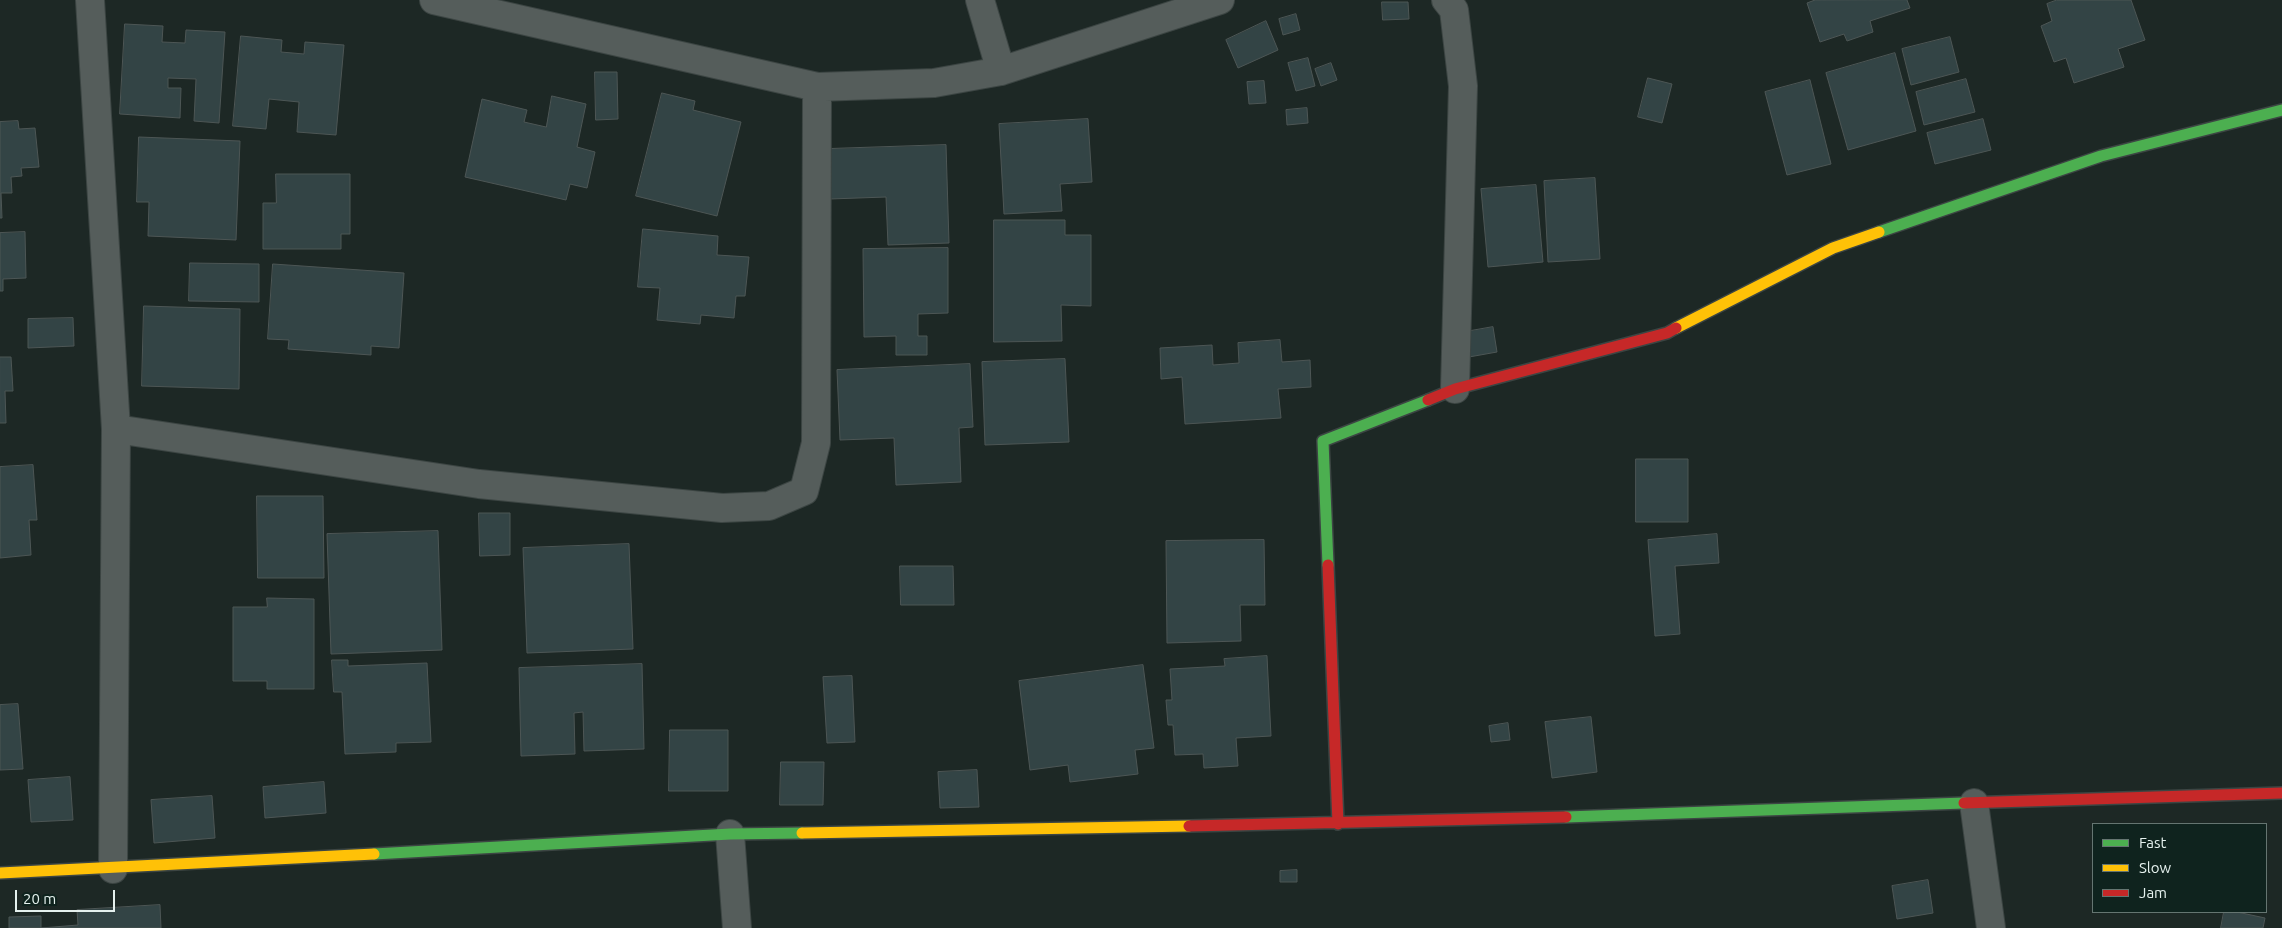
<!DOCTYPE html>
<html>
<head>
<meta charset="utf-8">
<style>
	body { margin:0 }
	#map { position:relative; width:2282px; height:928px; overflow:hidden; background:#1d2825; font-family:Ubuntu,sans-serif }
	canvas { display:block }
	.legend { position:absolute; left:2092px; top:823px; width:175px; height:90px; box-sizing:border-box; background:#0f231e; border:1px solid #657571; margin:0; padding:6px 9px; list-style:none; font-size:15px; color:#e5f1ee }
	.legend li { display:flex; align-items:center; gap:10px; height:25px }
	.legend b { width:25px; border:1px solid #657571 }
	.scale { position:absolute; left:15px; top:890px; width:100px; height:22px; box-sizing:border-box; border:2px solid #e5f1ee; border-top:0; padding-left:6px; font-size:15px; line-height:18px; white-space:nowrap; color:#e5f1ee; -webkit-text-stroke:4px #0f231e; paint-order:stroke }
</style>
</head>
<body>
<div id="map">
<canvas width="2282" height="928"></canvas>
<ul class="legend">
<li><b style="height:6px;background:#4caf50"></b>Fast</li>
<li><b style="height:6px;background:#ffc107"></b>Slow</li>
<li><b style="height:6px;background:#c62828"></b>Jam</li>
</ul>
<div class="scale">20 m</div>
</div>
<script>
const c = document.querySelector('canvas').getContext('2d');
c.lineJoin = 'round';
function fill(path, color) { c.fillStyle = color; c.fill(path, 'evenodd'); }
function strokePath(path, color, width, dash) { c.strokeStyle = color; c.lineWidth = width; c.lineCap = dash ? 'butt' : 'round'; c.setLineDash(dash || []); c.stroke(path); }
const building = new Path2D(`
	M 1907,0 L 1910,8 L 1870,21 L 1873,32 L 1847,41 L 1844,34 L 1820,42 L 1807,3 L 1815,0 Z
	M 2057,0 L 2131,0 L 2145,40 L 2118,49 L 2124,67 L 2074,83 L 2066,58 L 2054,62 L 2041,26 L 2052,21 L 2047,4 Z
	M 1382,2 L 1408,2 L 1409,19 L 1383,20 Z
	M 1296,14 L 1300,30 L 1283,35 L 1279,19 Z
	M 1266,21 L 1278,50 L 1238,68 L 1226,40 Z
	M 125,24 L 163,26 L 162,42 L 185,43 L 186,30 L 225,32 L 219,123 L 194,121 L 196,79 L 168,78 L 168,88 L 181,88 L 180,118 L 120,114 Z
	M 241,36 L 282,40 L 281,52 L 304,54 L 305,42 L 344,45 L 336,135 L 297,132 L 299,102 L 269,99 L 266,129 L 233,126 Z
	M 1950,37 L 1959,72 L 1911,85 L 1902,49 Z
	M 1895,53 L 1916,131 L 1848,150 L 1826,73 Z
	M 1308,58 L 1315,86 L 1296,91 L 1288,63 Z
	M 1331,63 L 1337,80 L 1321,86 L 1315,69 Z
	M 595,72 L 617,72 L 618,119 L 596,120 Z
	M 1648,78 L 1672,84 L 1662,123 L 1638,117 Z
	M 1966,79 L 1975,112 L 1924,125 L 1916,92 Z
	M 1810,80 L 1831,164 L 1787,175 L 1765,92 Z
	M 1264,81 L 1266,103 L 1249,104 L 1247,82 Z
	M 662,93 L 695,101 L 693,110 L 741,122 L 717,216 L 636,196 Z
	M 552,96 L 586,104 L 577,147 L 595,152 L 587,188 L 570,184 L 566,200 L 465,177 L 482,99 L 527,110 L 524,122 L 546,127 Z
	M 1307,108 L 1308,123 L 1287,125 L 1286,110 Z
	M 1088,119 L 1092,182 L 1060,184 L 1062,211 L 1004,214 L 999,124 Z
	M 1983,119 L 1991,150 L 1935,164 L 1927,133 Z
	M 18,121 L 19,129 L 35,128 L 39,167 L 21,168 L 22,176 L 11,177 L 12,193 L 1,193 L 2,218 L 0,218 L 0,122 Z
	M 139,137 L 240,141 L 236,240 L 148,236 L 149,202 L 137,202 Z
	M 946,145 L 949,243 L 888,245 L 886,197 L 830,199 L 828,149 Z
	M 276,174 L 350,174 L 350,234 L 341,234 L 341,249 L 263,249 L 263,203 L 276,203 Z
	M 1595,178 L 1600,259 L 1548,262 L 1544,181 Z
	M 1536,185 L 1543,262 L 1488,267 L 1481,189 Z
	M 994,220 L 1065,220 L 1065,235 L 1091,235 L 1091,306 L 1061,305 L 1062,341 L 994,342 Z
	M 643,229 L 718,236 L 717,255 L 749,257 L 745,296 L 736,296 L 734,318 L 701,315 L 700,324 L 657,320 L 660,288 L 638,287 Z
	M 25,232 L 26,278 L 3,279 L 3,291 L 0,291 L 0,233 Z
	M 948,248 L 948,313 L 918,314 L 918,336 L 927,336 L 927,355 L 896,355 L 896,336 L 864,337 L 863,249 Z
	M 190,263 L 259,264 L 259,302 L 189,301 Z
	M 273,264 L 404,273 L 399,348 L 371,346 L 371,355 L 288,349 L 289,340 L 268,339 Z
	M 144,306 L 240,309 L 239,389 L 142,386 Z
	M 73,318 L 74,346 L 28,348 L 28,319 Z
	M 1493,327 L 1497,352 L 1469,357 L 1465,332 Z
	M 1280,340 L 1282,362 L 1310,360 L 1311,387 L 1278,389 L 1281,418 L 1185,424 L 1182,377 L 1161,379 L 1160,348 L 1212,345 L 1213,365 L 1239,363 L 1238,343 Z
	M 0,357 L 11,357 L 13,391 L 5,391 L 6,423 L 0,423 Z
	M 1065,359 L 1069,442 L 985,445 L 982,362 Z
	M 970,364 L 973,427 L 959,428 L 961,482 L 896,485 L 894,438 L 840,440 L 837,370 Z
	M 1636,459 L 1688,459 L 1688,522 L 1636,522 Z
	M 33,465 L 37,520 L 29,520 L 31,555 L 0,558 L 0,467 Z
	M 257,496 L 323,496 L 324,578 L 258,578 Z
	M 479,513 L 510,513 L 510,555 L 480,556 Z
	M 438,531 L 442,650 L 331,654 L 327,534 Z
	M 1717,534 L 1719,563 L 1675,566 L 1680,634 L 1655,636 L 1648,540 Z
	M 1264,540 L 1265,605 L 1240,605 L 1241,641 L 1167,643 L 1166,541 Z
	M 629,544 L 633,649 L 527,653 L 523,548 Z
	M 900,566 L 953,566 L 954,605 L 901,605 Z
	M 267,598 L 314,599 L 314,689 L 267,689 L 267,681 L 233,681 L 233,607 L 267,607 Z
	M 1267,656 L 1271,736 L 1236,738 L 1238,766 L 1204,768 L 1203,754 L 1175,755 L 1173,725 L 1168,725 L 1166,700 L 1172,700 L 1170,669 L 1225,666 L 1224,659 Z
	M 332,660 L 348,660 L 348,666 L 427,663 L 431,742 L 396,743 L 396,752 L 345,754 L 342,692 L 334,692 Z
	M 642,664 L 644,749 L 584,751 L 583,712 L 574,713 L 575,754 L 521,756 L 519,668 Z
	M 1143,665 L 1154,748 L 1135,750 L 1138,774 L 1070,782 L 1068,765 L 1030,770 L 1019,681 Z
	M 852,676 L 855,742 L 827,743 L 823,677 Z
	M 18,704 L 23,769 L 0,770 L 0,705 Z
	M 1591,717 L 1597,772 L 1552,778 L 1545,722 Z
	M 1508,723 L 1510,740 L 1491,742 L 1489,726 Z
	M 670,730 L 728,730 L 728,791 L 669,791 Z
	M 781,762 L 824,762 L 823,805 L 780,805 Z
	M 977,770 L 979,807 L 940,808 L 938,772 Z
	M 70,777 L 73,820 L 31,822 L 28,780 Z
	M 324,782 L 326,813 L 265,818 L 263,787 Z
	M 212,796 L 215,838 L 154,843 L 151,800 Z
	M 1297,870 L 1297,882 L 1280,882 L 1280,871 Z
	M 1928,880 L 1933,913 L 1897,919 L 1892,886 Z
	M 160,905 L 161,928 L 9,928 L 9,917 L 41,916 L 41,928 L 78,925 L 77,910 Z
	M 2224,912 L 2237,912 L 2265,918 L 2263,928 L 2221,928 Z`);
fill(building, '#334445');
strokePath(building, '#4d5655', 1);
const street = new Path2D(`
	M 90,0 L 116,429 L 113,869
	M 434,0 L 817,87 L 934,83 L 1001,71 L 1220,0
	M 980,0 L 1001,71
	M 1446,0 L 1454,10 L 1463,86 L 1455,389
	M 116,429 L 479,484 L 722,508 L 769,506 L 804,491 L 816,443 L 817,87
	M 1974,803 L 1991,928
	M 730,834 L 737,928`);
const fast = new Path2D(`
	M 1879,232 L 2101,156 L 2282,110
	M 1328,565 L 1323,441 L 1428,400
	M 1566,817 L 1964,803
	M 374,854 L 730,834 L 802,833`);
const slow = new Path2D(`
	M 1676,328 L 1833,248 L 1879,232
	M 802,833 L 1189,826
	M 0,873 L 374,854`);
const jam = new Path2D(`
	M 1428,400 L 1455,389 L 1667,333 L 1676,328
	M 1328,565 L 1338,824
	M 1964,803 L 2282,793
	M 1189,826 L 1566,817`);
strokePath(street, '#3c4543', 30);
strokePath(fast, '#3c4543', 14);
strokePath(slow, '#3c4543', 14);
strokePath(jam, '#3c4543', 14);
strokePath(street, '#555d5b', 28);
strokePath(fast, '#4caf50', 11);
strokePath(slow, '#ffc107', 11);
strokePath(jam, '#c62828', 11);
</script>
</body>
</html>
